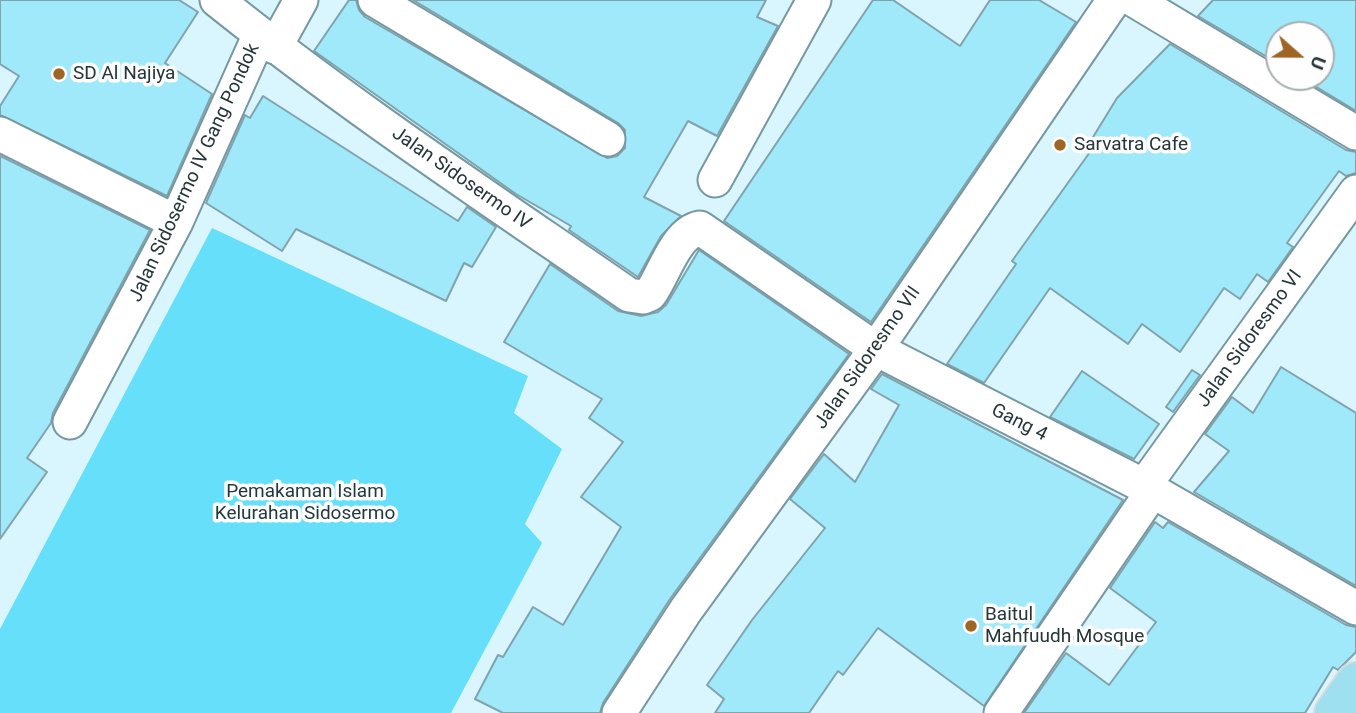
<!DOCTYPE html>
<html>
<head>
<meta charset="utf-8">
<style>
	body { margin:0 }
	#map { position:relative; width:1356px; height:713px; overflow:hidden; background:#d9f6fe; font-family:Roboto,sans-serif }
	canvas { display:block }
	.north { position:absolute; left:1265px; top:21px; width:70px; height:70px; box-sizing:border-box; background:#fefefe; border:2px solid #a8aeaf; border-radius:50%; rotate:111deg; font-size:19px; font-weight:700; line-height:28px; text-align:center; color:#263538 }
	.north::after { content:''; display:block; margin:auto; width:24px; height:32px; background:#9f6524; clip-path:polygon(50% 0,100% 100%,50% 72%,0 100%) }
</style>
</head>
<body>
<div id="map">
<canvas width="1356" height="713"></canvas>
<div class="north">U</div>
</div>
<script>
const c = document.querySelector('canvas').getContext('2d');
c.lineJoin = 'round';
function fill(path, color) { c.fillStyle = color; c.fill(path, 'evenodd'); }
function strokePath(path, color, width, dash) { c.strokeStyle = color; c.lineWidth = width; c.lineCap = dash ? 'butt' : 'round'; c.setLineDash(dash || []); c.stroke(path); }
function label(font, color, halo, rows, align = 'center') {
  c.font = font + ' Roboto,sans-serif'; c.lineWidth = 7; c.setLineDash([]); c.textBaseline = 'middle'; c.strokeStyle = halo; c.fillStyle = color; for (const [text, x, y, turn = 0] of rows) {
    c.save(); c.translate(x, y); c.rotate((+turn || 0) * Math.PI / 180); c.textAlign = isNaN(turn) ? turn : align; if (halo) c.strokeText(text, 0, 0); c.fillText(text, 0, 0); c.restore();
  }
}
fill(new Path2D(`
	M 212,228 L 528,376 L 514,413 L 562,449 L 525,524 L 542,543 L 451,713 L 0,713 L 0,629 Z`), '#66dffa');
const building = new Path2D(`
	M 0,0 L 179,0 L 198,12 L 165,63 L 212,94 L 167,196 L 0,115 L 0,106 L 19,76 L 0,64 Z
	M 349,0 L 356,0 L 359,10 L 365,17 L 607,158 L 617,156 L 625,148 L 625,130 L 618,123 L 413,0 L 766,0 L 757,17 L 778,26 L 717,136 L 688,121 L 644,197 L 681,216 L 661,236 L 638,277 L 569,230 L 571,226 L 516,194 L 314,51 Z
	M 873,0 L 893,0 L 960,46 L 990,0 L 1039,0 L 1076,22 L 871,322 L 724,221 Z
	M 1213,0 L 1356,0 L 1356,111 L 1300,77 L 1321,77 L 1321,35 L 1279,35 L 1279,64 L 1198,16 Z
	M 1170,44 L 1346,150 L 1356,152 L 1356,173 L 1346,176 L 1339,171 L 1287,243 L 1293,247 L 1268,282 L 1257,274 L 1240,299 L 1224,288 L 1180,352 L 1142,324 L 1128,344 L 1050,288 L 984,383 L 947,364 L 1016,264 L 1012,261 L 1095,145 L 1090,142 L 1117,98 Z
	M 263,96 L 458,221 L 467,207 L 496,227 L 472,267 L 464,263 L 446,301 L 296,229 L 282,251 L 206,203 L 245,115 L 250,118 Z
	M 0,156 L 150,230 L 53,413 L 51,423 L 27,458 L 47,472 L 0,539 Z
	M 699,250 L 849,354 L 670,599 L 603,703 L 600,713 L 503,713 L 475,699 L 498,655 L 503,657 L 533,607 L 563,625 L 621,527 L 581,497 L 623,442 L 589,418 L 602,399 L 504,342 L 550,264 L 618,311 L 641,316 L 658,312 L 666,305 Z
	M 1281,367 L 1356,413 L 1356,586 L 1194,492 L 1229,451 L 1205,434 L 1232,397 L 1253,413 Z
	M 1192,370 L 1200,375 L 1173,412 L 1166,407 Z
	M 1082,371 L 1159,424 L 1134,459 L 1050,417 Z
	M 882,374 L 1123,500 L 984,706 L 878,628 L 843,675 L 838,671 L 809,713 L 715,713 L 724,699 L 707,685 L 752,620 L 825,528 L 790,499 L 824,454 L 855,482 L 899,405 L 871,389 Z
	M 1155,522 L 1163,528 L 1168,522 L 1346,625 L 1356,627 L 1356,652 L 1338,670 L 1333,667 L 1305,713 L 1024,713 L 1066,653 L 1109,685 L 1156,622 L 1110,588 Z`);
fill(building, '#a0e9fb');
strokePath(building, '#81a3ac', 2);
const street = new Path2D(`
	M 217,0 C 349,106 490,199 629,295 L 643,297 L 650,294 C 664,275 675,233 700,228 L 876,349 L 1144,486 L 1356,608
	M 375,0 L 608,139
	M 1134,0 L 1356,133
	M 275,47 L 301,0
	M 0,134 L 176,222
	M 715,180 L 814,0
	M 70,422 L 176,222 L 260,34
	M 1144,486 L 1356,192
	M 619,713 L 686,610 L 876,349 L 1114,0
	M 1001,713 L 1152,492`);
const primary = new Path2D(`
	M 1334,713 L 1356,682`);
strokePath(street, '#7698a0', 37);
strokePath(primary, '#d8dbdb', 42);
strokePath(street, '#fff', 33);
strokePath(primary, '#9ee0ef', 38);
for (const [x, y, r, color] of [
	[59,74,7,"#9f6524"],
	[1060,145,7,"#9f6524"],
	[971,626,7,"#9f6524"]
]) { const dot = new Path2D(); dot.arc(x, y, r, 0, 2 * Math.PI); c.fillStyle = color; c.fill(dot); strokePath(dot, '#fefefe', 2.5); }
label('19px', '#263538', '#fefefe', [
	["SD Al Najiya",73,74],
	["Sarvatra Cafe",1074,145],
	["Baitul",985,615],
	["Mahfuudh Mosque",985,637]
], 'left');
label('19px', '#263538', '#fefefe', [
	["Jalan Sidosermo IV Gang Pondok",195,173,-65],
	["Jalan Sidosermo IV",461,179,35],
	["Jalan Sidoresmo VI",1250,339,-54],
	["Jalan Sidoresmo VII",868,358,-55],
	["Gang 4",1019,423,27]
]);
label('19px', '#1f373d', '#fefefe', [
	["Pemakaman Islam",305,492],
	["Kelurahan Sidosermo",305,514]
]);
</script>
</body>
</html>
